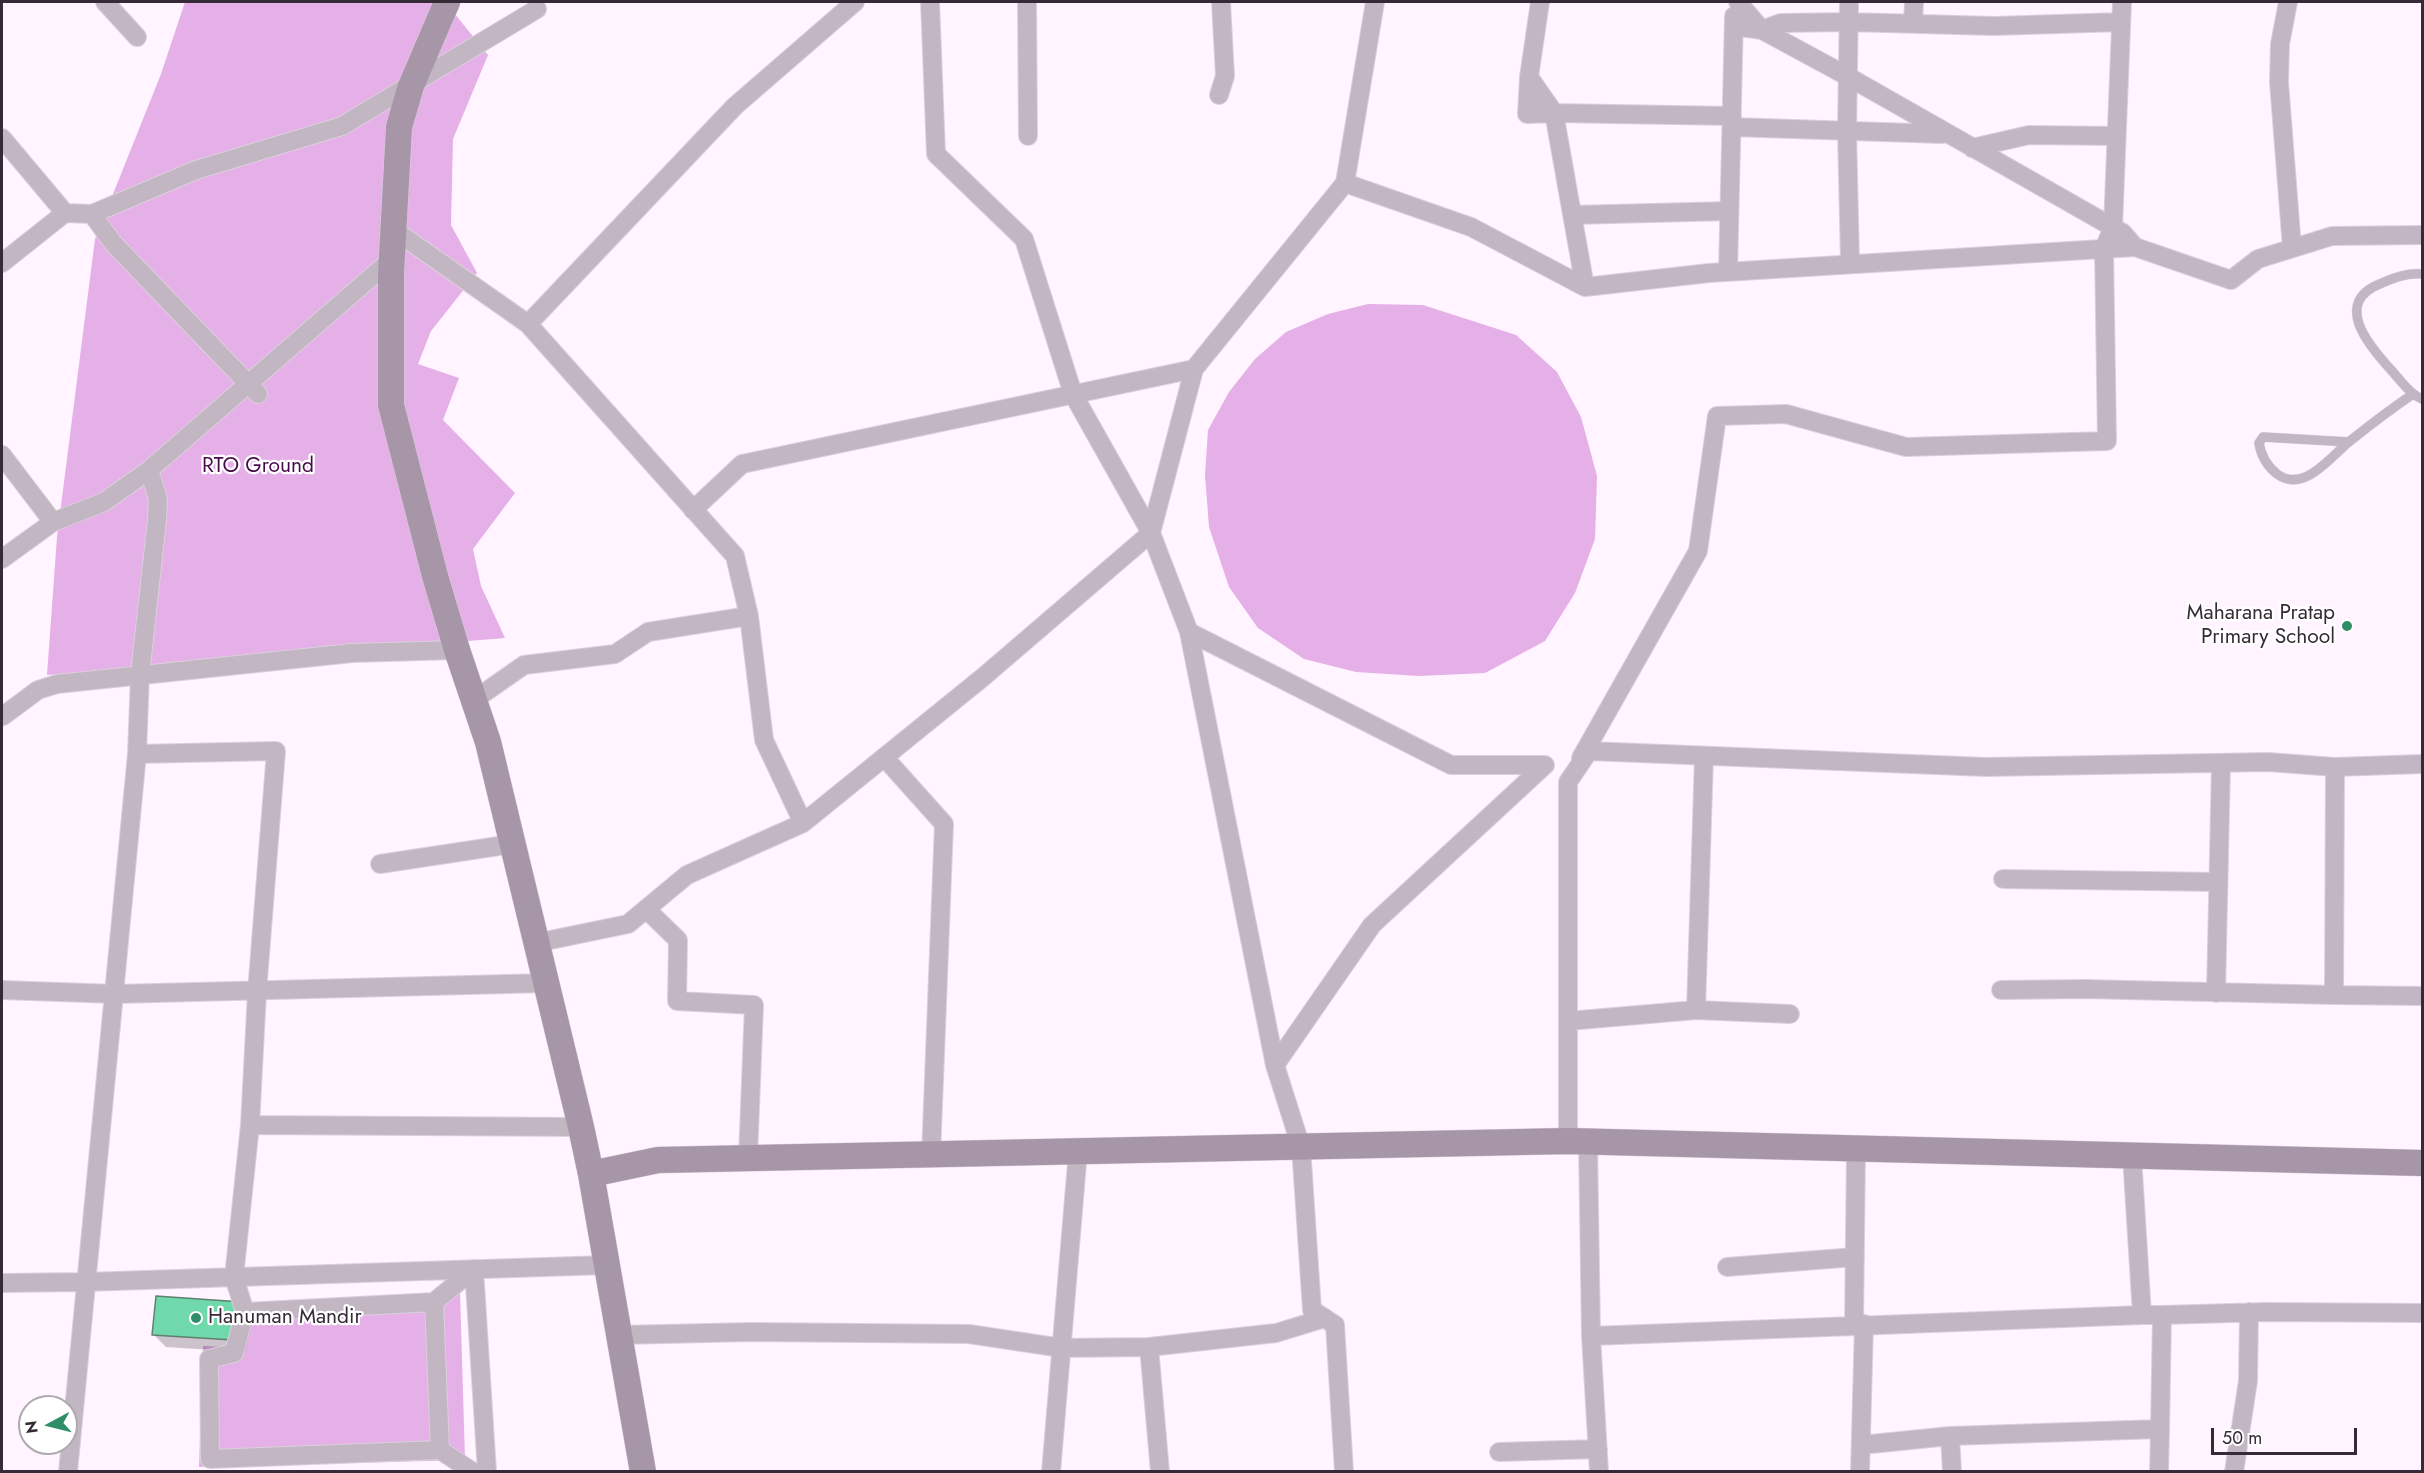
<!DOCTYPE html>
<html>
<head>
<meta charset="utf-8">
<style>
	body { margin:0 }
	#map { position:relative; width:2424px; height:1473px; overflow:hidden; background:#fff4ff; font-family:Jost,sans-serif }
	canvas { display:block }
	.frame { position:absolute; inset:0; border:3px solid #352b36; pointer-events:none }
	.north { position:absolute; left:18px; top:1395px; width:60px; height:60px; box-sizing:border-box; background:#fff; border:2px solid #aeaaaf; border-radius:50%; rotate:263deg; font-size:16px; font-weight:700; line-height:24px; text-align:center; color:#352b36 }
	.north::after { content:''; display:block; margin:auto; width:21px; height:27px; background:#2d8e68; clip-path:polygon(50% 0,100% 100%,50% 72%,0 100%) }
	.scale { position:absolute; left:2211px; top:1428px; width:146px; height:27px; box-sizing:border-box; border:3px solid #352b36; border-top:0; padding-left:8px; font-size:18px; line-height:21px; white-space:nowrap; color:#352b36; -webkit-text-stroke:4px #fff; paint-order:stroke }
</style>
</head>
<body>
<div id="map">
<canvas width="2424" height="1473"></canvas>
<div class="frame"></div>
<div class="north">N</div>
<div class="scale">50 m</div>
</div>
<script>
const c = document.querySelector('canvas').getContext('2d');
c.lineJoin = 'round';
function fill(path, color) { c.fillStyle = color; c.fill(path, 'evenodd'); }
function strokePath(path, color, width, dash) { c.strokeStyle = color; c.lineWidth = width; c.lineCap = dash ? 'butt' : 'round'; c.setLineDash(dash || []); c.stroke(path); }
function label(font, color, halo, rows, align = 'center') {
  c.font = font + ' Jost,sans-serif'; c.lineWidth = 4.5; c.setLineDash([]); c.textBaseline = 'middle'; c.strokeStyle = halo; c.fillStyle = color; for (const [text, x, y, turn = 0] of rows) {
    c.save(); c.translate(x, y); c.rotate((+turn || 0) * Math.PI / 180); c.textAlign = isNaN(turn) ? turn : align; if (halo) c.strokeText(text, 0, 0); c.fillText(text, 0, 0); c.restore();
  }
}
fill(new Path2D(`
	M 185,2 L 446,3 L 488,55 L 453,139 L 451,225 L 477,273 L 431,331 L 418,364 L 459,378 L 443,420 L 515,493 L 473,549 L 481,586 L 505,638 L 47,675 L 57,537 L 95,239 L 161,74 Z
	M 1368,304 L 1423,305 L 1516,335 L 1557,372 L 1581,417 L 1597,476 L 1595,539 L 1575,593 L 1545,641 L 1485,673 L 1419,676 L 1356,672 L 1304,659 L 1258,628 L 1229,587 L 1209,527 L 1205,475 L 1208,430 L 1229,392 L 1255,359 L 1286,332 L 1328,314 Z
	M 460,1292 L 465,1460 L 199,1467 L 203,1346 L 231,1347 L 248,1307 Z`), '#e5afe7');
fill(new Path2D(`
	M 254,1315 L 245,1352 L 166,1347 L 154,1335 Z`), '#0003');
const building = new Path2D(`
	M 156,1296 L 242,1302 L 233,1340 L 152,1335 Z`);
fill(building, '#6fd9ab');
strokePath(building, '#5e806f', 1.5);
const lane = new Path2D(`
	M 2422,274 C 2407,273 2396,277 2382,283 C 2331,302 2369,346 2392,371 C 2401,381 2410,394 2422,399
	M 2349,442 L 2263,437 L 2259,443 C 2261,456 2267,466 2277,474 C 2304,494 2331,456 2350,441 C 2370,425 2391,409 2413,394`);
const street = new Path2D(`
	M 105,2 L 137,37
	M 930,2 L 936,154 L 1024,239 L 1073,394 L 1151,533 L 1189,632 L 1275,1065 L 1301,1147 L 1312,1310 L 1335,1325 L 1344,1472
	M 1027,2 L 1028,136
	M 1540,2 L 1529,77 L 1527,114 L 1554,113 L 1585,287 L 1709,273 L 2135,247 L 2231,280 L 2258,259 L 2332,236 L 2422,235
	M 1738,2 L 1762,30 L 1847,76 L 2123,233 L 2135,247
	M 1849,2 L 1847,131 L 1850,263
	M 2288,2 L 2280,44 L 2279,82 L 2292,248
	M 1913,23 L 1914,2
	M 1734,26 L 1762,30 L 1781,23 L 1848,22 L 1994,26 L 2121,22
	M 1529,77 L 1554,113 L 1732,116
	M 1219,95 L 1225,76 L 1221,2
	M 1732,127 L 1943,134
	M 2,138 L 65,213
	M 1972,148 L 2029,135 L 2116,136
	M 1345,183 L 1471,227 L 1585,287
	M 92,214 L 113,243 L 258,394
	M 1572,215 L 1729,211
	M 394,230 L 528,324 L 735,556 L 749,616 L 764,740 L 803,823
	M 2,263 L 65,213 L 92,214 L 196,170 L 342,126 L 537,9
	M 1728,272 L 1734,16
	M 528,324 L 735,106 L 855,2
	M 2,455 L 53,522 L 2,559
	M 693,510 L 742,464 L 1194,369 L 1345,183 L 1375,2
	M 53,522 L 104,502 L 149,470 L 392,259
	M 1189,632 L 1451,765 L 1545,765 L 1372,925 L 1275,1065
	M 474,700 L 524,665 L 615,654 L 648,632 L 749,616
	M 2,713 L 3,716 L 38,690 L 57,684 L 352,653 L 457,650
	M 137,754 L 140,674 L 157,520 L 158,499 L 149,470
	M 1704,756 L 1696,1010 L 1790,1014
	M 884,757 L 944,824 L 931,1155
	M 1581,758 L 1698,551 L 1717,416 L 1786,414 L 1906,447 L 2107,441 L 2104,249 L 2113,227 L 2122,2
	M 2335,767 L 2422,764
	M 380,864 L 512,844
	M 2003,879 L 2218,882
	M 646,909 L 678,940 L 677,1001 L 754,1005 L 748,1158
	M 536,943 L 628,924 L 687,875 L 803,823 L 982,678 L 1151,533 L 1194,369
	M 2,990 L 116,994 L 546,983
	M 2001,990 L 2085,989 L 2334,995
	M 2216,993 L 2221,763
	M 1568,1021 L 1696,1010
	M 250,1125 L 581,1127
	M 1568,1141 L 1568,782 L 1589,751 L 1986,767 L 2268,762 L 2335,767 L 2334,995 L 2422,996
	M 1588,1142 L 1591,1336 L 1599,1472
	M 1727,1267 L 1855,1257
	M 474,1269 L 487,1472
	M 2,1283 L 84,1282 L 607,1265
	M 434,1302 L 474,1269
	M 2162,1315 L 2267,1312 L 2422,1313
	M 1854,1325 L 1856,1148
	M 620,1335 L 751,1332 L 969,1334 L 1062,1348 L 1149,1347 L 1160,1472
	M 1591,1336 L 2142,1315 L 2132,1156
	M 1149,1347 L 1276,1333 L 1325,1318
	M 1861,1445 L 1950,1436
	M 440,1450 L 473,1472
	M 1499,1452 L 1598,1449
	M 68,1472 C 89,1232 116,993 137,754 L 276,751 L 257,992 L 250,1125 L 234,1277 L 245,1312 L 434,1302 L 440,1450 L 210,1459 L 209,1359 L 234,1353 L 245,1312
	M 1051,1472 L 1078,1151
	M 1860,1472 L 1864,1324
	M 1952,1472 L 1950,1436 L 2160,1429 L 2162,1315 L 2142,1315
	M 2159,1472 L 2160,1429
	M 2234,1472 L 2248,1381 L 2249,1312`);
const secondary = new Path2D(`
	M 447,2 L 411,86 L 399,127 L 391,274 L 391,405 L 435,576 L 457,650 L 488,742 L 581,1127 L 591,1174 L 643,1472
	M 591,1174 L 658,1160 L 1568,1141 L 2422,1163`);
strokePath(lane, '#dbd0db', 10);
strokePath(street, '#dbd0db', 20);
strokePath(secondary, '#dbd0db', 27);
strokePath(lane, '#c1b6c2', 9);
strokePath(street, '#c1b6c2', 18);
strokePath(secondary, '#a796a7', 26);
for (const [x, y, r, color] of [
	[2347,626,6,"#2d8e68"],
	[196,1318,6,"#2d8e68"]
]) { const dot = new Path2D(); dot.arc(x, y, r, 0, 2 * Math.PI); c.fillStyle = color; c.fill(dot); strokePath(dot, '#fff', 2); }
label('21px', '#480c4c', '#fff', [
	["RTO Ground",258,467]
]);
label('21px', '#352b36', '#fff', [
	["Maharana Pratap",2335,614],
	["Primary School",2335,638],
	["Hanuman Mandir",208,1318,"left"]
], 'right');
</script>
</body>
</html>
